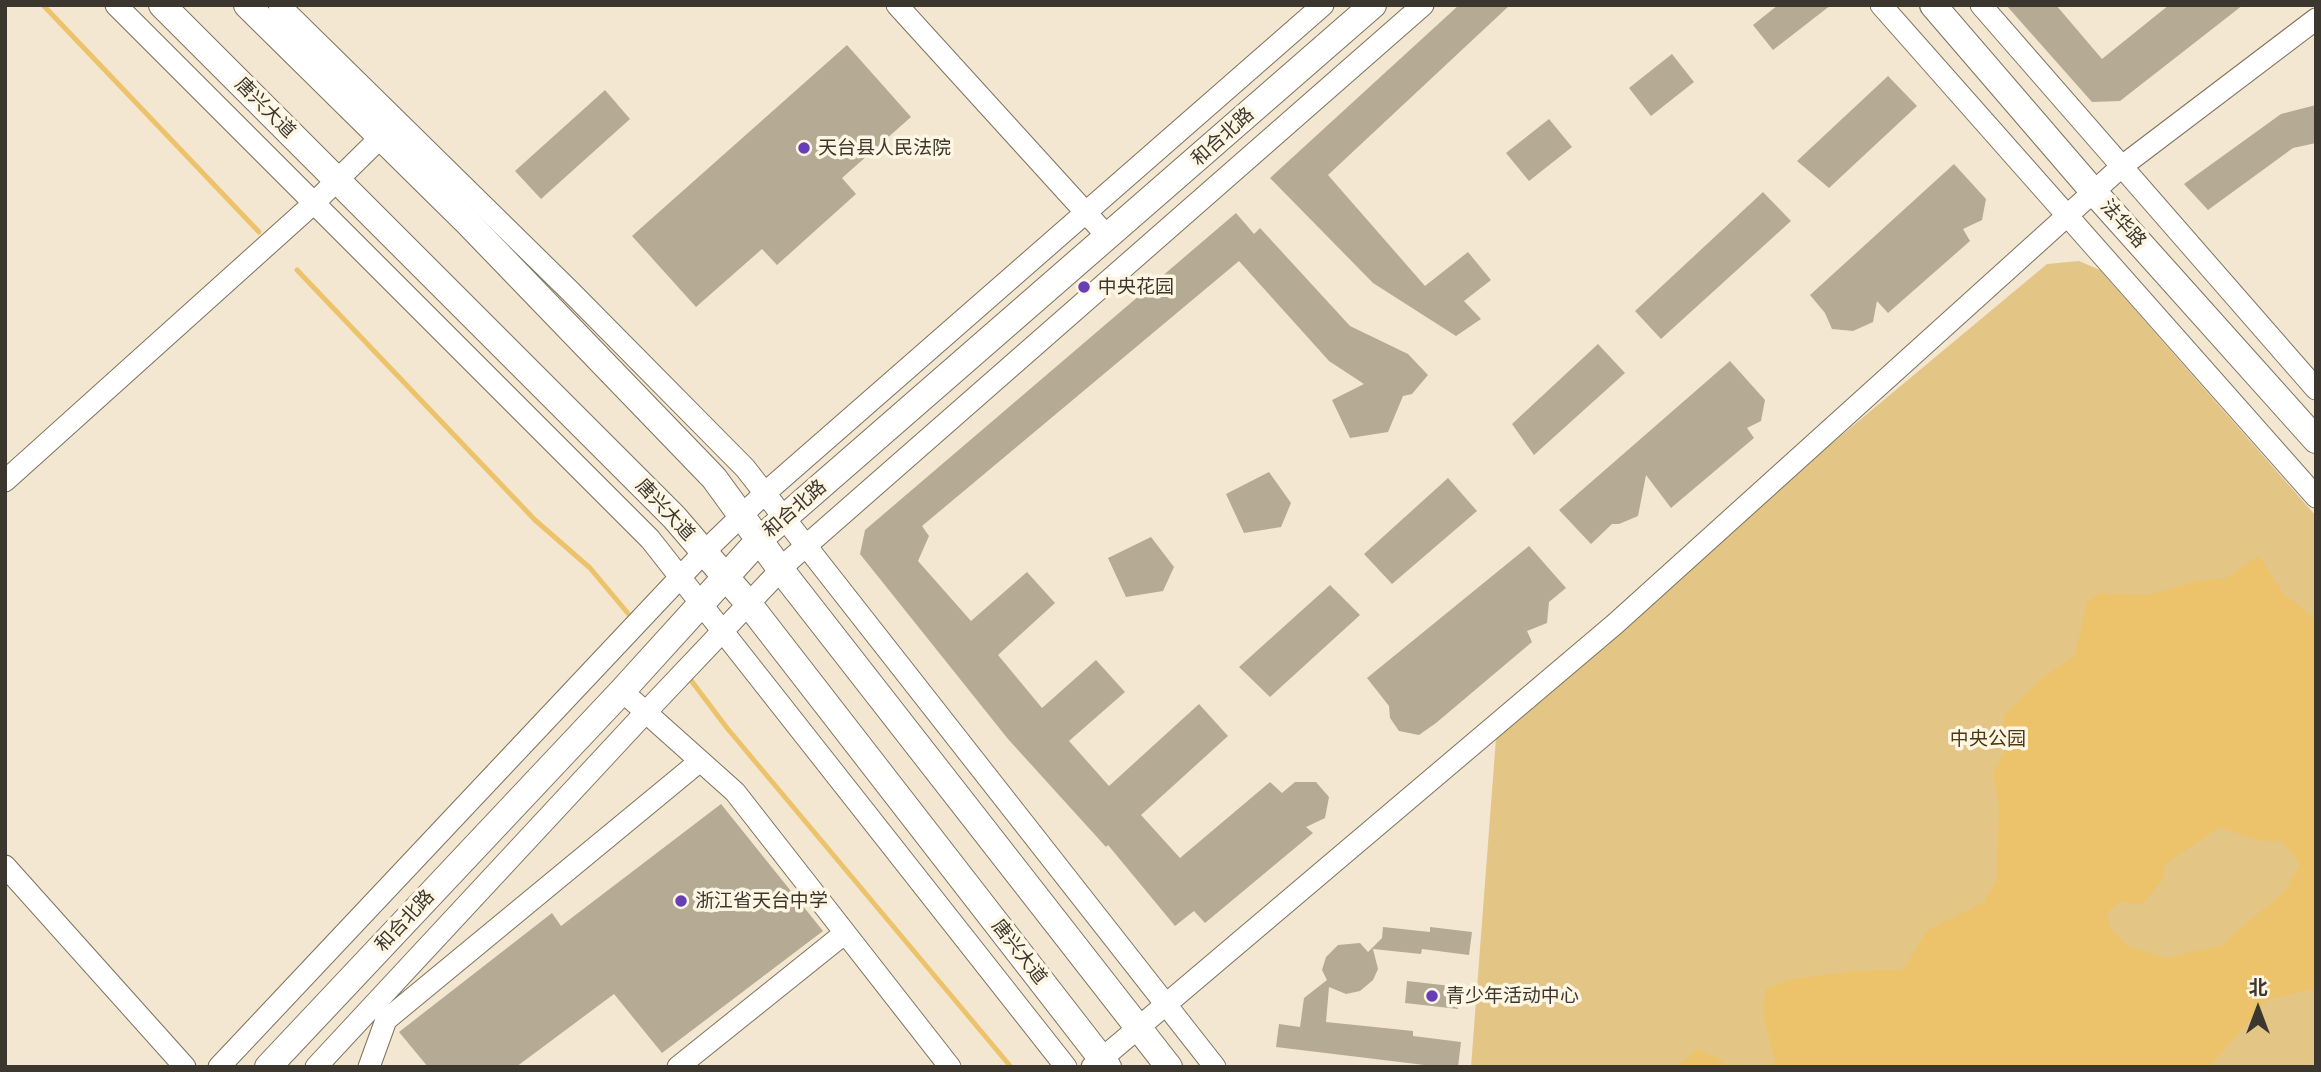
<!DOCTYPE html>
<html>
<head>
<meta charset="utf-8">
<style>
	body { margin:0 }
	#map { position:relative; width:2321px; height:1072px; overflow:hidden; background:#f3e7d1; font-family:Cabin,"Noto Sans SC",sans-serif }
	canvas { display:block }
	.frame { position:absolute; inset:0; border:7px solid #3b372e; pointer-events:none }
	.north { position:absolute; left:2223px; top:974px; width:70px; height:70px; -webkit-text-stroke:5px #fef5e3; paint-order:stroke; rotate:0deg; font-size:19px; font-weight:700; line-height:28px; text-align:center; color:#3b372e }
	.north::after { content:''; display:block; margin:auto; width:24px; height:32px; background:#3b372e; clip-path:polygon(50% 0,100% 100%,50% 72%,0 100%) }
</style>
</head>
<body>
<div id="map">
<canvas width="2321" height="1072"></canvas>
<div class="frame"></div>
<div class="north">北</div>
</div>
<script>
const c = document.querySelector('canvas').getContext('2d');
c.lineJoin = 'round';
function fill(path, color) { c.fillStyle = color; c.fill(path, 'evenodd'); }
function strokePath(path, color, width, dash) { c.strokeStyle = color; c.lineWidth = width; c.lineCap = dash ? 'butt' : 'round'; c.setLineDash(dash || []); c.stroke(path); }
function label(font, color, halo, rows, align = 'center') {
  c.font = font + ' Cabin,"Noto Sans SC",sans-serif'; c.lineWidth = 7; c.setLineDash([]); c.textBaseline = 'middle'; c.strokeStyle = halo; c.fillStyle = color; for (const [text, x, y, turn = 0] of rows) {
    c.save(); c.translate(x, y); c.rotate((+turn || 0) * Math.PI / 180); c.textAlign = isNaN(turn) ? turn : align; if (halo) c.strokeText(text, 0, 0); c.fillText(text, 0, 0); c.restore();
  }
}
fill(new Path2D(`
	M 2079,261 L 2100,270 L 2316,516 L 2316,1067 L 1471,1067 L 1497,725 L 1615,624 L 2047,264 Z`), '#e3c586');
fill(new Path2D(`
	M 2259,556 L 2283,593 L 2316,620 L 2316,988 L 2267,1000 L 2209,1067 L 1771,1067 L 1775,1059 L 1763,1014 L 1766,989 L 1792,979 L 1849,972 L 1904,969 L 1927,931 L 1984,902 L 1997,879 L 1999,805 L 1993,773 L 2004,753 L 2004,716 L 2042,678 L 2075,656 L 2087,602 L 2099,593 L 2149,595 L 2197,581 L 2226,578 ZM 2219,827 L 2259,841 L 2282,841 L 2300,864 L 2285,891 L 2243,926 L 2223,945 L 2166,958 L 2126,945 L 2109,926 L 2107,912 L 2120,902 L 2142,904 L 2163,879 L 2165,865 Z
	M 1698,1049 L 1724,1061 L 1724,1067 L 1676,1067 Z`), '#ecc36a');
strokePath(new Path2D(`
	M 43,5 L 259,232
	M 297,270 L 535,520 L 590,568 L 631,617
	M 690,679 L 727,728 L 1011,1067`), '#ecc36a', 5);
fill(new Path2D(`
	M 1459,5 L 1510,5 L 1328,175 L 1425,286 L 1468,252 L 1491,280 L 1464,301 L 1481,319 L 1456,336 L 1373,283 L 1270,178 Z
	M 1778,5 L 1831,5 L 1773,50 L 1753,25 Z
	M 2006,5 L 2056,5 L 2102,59 L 2169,5 L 2243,5 L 2120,101 L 2092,102 Z
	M 847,45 L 911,117 L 842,178 L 856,194 L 777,265 L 762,249 L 696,307 L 632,236 Z
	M 1672,54 L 1694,82 L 1651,116 L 1629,88 Z
	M 1888,76 L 1917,106 L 1829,188 L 1797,161 Z
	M 605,90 L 630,119 L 541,199 L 515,171 Z
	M 2316,105 L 2316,143 L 2293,148 L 2208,210 L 2184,184 L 2281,114 Z
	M 1549,119 L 1572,147 L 1529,181 L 1506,153 Z
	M 1954,164 L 1986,199 L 1982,220 L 1963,229 L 1970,241 L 1888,313 L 1877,301 L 1873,322 L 1853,331 L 1832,329 L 1825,313 L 1810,295 Z
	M 1763,192 L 1791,221 L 1661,339 L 1635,311 Z
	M 1236,213 L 1254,234 L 1260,228 L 1350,326 L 1408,354 L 1428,375 L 1412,394 L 1403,396 L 1388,432 L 1350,438 L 1332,400 L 1364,384 L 1329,361 L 1239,261 L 922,526 L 929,536 L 918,561 L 971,621 L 1027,572 L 1055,603 L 998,655 L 1042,708 L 1096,660 L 1125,692 L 1069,741 L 1109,786 L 1199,704 L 1228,736 L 1141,815 L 1180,858 L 1270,782 L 1282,793 L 1295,782 L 1316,782 L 1329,797 L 1325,818 L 1306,827 L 1313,833 L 1205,923 L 1194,911 L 1175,926 L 1108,845 L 1106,847 L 1008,739 L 860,554 L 865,530 Z
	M 1598,344 L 1625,373 L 1534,455 L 1512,424 Z
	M 1730,361 L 1765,400 L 1761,421 L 1747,428 L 1754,438 L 1671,508 L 1646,475 L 1638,516 L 1619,524 L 1612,524 L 1591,544 L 1559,510 Z
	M 1269,472 L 1291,503 L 1281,527 L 1244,533 L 1226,494 Z
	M 1448,478 L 1477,511 L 1392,584 L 1364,554 Z
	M 1151,537 L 1174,567 L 1163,591 L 1126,597 L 1108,558 Z
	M 1529,546 L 1566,588 L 1549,602 L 1547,623 L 1527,631 L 1532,642 L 1436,723 L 1419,735 L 1399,731 L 1390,718 L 1389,706 L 1367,678 Z
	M 1330,585 L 1360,615 L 1270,697 L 1239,667 Z
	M 721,804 L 823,931 L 662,1053 L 614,994 L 516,1067 L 428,1067 L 399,1032 L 552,913 L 561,926 Z
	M 1383,927 L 1430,932 L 1430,927 L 1472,932 L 1469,955 L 1422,949 L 1421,954 L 1373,949 L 1378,969 L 1373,980 L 1360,991 L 1346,994 L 1329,987 L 1326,1022 L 1413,1031 L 1413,1036 L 1461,1042 L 1458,1067 L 1441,1067 L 1276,1047 L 1279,1024 L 1300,1027 L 1304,998 L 1327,980 L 1322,970 L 1326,957 L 1338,945 L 1360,943 L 1368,952 L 1382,938 Z
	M 1407,981 L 1460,987 L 1458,1009 L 1405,1003 Z`), '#b5aa94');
const minor = new Path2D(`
	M 116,5 L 650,539 L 1066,1067
	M 279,5 L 570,291 L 745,468 L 1215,1067
	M 897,5 L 1108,237
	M 1881,5 L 2316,497
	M 1981,5 L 2316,389
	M 5,481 L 314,203 L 381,137
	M 622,691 L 735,792 L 950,1067
	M 5,866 L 185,1067
	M 219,1067 L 704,552 L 765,493 L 1323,5
	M 316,1067 L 645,713 L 791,559 L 1423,5
	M 369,1067 L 386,1020 L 700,761
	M 678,1067 L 845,933
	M 1092,1067 L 1615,624 L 2121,167 L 2316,19`);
const major = new Path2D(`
	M 162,5 L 674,517 L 748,603 L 1108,1067
	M 247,5 L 468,223 L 714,478 L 781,570 L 1169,1067
	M 1933,5 L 2093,191 L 2316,440
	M 268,1067 L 622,691 L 760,539 L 1373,5`);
strokePath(minor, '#7c725d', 23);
strokePath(major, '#7c725d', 28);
strokePath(minor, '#fff', 21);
strokePath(major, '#fff', 26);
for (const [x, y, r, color] of [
	[804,148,7,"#683eb6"],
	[1084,287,7,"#683eb6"],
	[681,901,7,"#683eb6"],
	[1432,996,7,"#683eb6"]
]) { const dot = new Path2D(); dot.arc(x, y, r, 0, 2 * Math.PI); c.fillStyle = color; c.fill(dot); strokePath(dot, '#fef5e3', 2.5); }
label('19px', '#3b372e', '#fef5e3', [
	["唐兴大道",265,108,45],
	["和合北路",1223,137,-42],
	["法华路",2123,224,48],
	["和合北路",795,509,-41],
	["唐兴大道",665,510,47],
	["和合北路",405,921,-47],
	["唐兴大道",1019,952,52]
]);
label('19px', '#3b372e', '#fef5e3', [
	["天台县人民法院",818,148],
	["中央花园",1098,287],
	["浙江省天台中学",695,901],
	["青少年活动中心",1446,996]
], 'left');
label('19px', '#4b3a14', '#fef5e3', [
	["中央公园",1988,739]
]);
</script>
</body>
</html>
